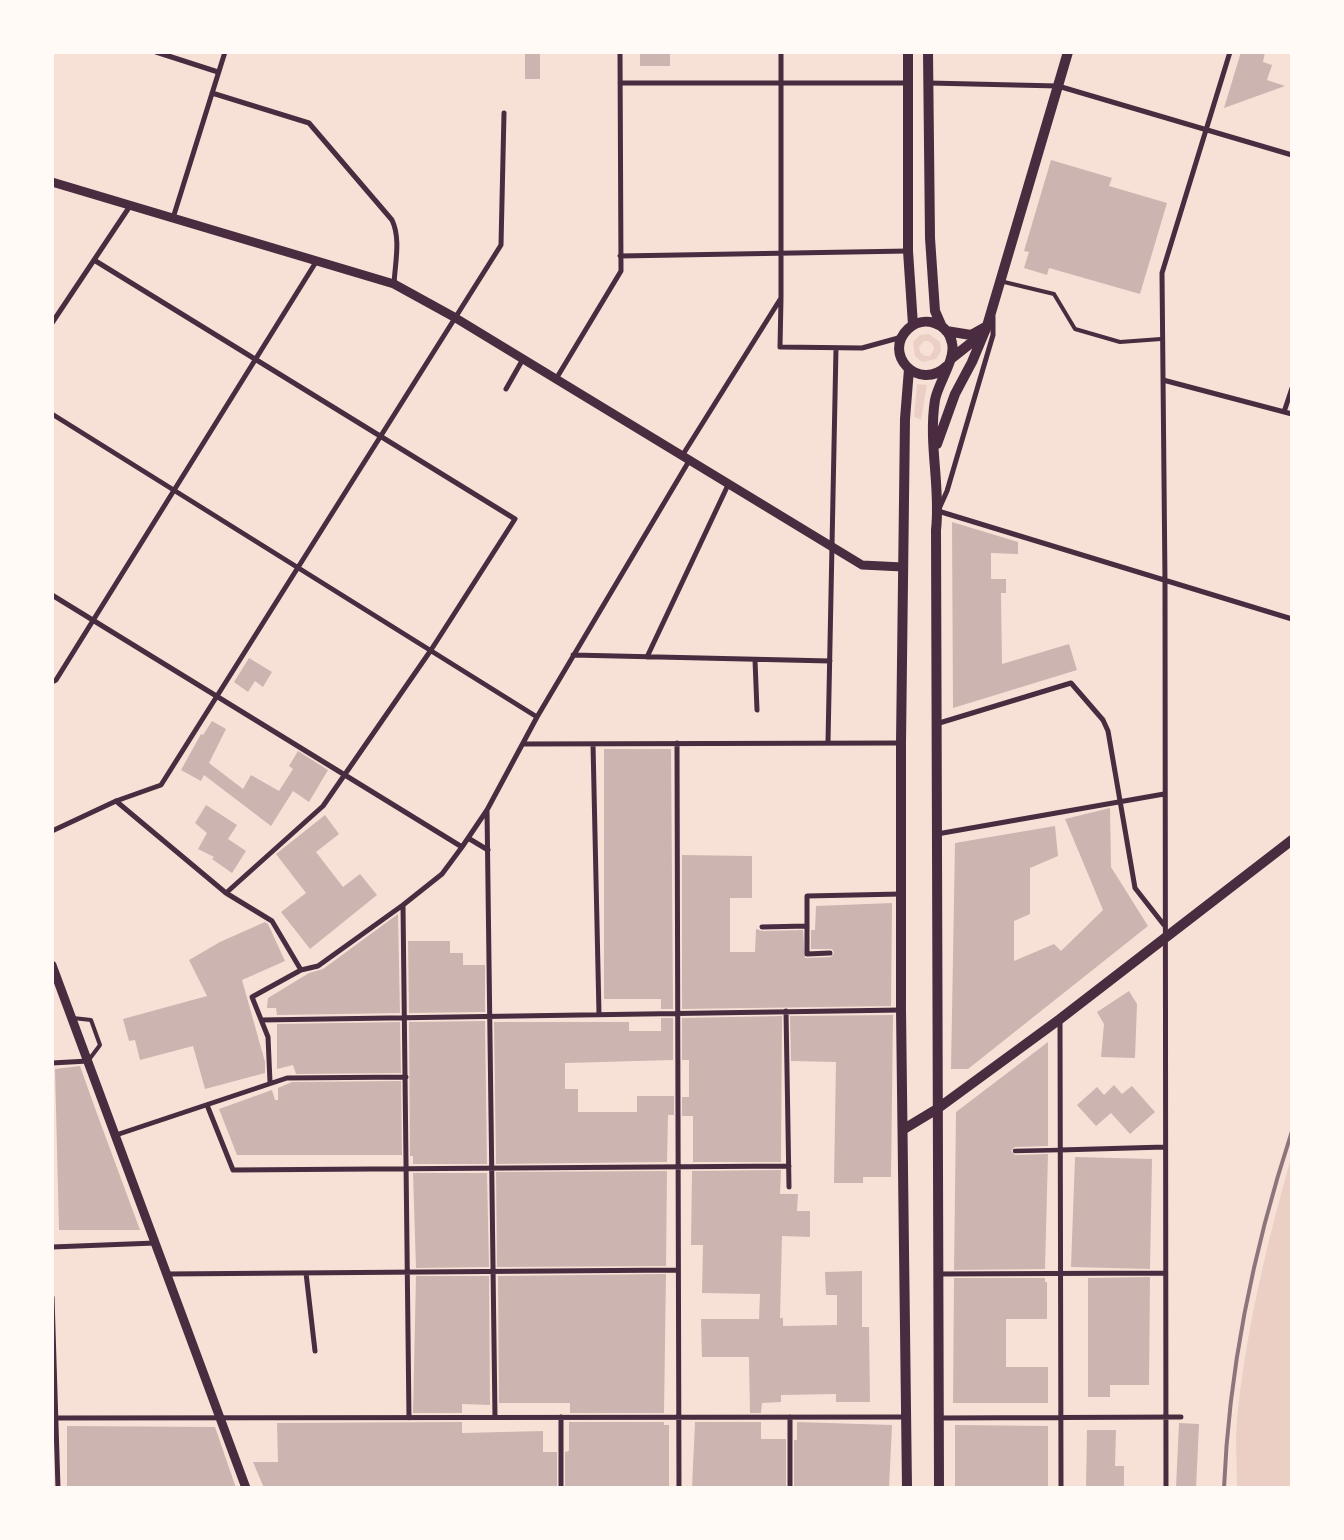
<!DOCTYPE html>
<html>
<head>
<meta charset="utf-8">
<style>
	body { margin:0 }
	#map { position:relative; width:1344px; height:1540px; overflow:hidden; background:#f7e1d7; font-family:"Nunito Sans",sans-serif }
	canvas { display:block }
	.frame { position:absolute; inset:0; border:54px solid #fffaf5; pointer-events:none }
</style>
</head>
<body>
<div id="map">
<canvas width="1344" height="1540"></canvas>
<div class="frame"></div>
</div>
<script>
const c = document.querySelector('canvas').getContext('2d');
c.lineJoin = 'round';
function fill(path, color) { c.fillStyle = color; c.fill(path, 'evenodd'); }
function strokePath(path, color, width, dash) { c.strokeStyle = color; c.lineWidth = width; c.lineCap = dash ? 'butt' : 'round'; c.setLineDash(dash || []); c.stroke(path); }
fill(new Path2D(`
	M 929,334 L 940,342 L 941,351 L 936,359 L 922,362 L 915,356 L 913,342 L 920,335 ZM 924,341 C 930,340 934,344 934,350 L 930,356 L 925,356 L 920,352 L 919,347 Z
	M 917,384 L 927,385 L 921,420 L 914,417 Z
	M 1291,1158 L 1291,1487 L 1237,1487 C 1237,1465 1235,1441 1237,1419 C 1246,1330 1267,1243 1291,1158 Z`), '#ebcfc5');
fill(new Path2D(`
	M 525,52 L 540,52 L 540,79 L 525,79 Z
	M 640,52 L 670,52 L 670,66 L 640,66 Z
	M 1241,52 L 1265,52 L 1263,62 L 1272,65 L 1267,80 L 1285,86 L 1224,108 Z
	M 1051,160 L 1112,178 L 1109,186 L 1167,203 L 1140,294 L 1049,268 L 1047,275 L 1024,268 L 1029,252 L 1024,251 Z
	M 952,522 L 1018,542 L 1018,554 L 991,553 L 991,579 L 1006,579 L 1006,593 L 1001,593 L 1002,664 L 1069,644 L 1077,670 L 953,708 Z
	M 249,658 L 272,672 L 263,687 L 255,681 L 248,692 L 234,682 Z
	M 212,721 L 226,729 L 209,763 L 243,789 L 251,775 L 279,791 L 293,769 L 289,766 L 298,751 L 328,770 L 309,802 L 293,791 L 271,826 L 204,775 L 201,781 L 181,770 L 201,734 L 203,735 Z
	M 604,749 L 671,749 L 673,1009 L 661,1009 L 661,999 L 604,999 Z
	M 206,805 L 237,825 L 228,839 L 246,851 L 232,873 L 212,859 L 214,857 L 198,849 L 207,833 L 195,823 Z
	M 1110,808 L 1111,867 L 1148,926 L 968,1069 L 951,1069 L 955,843 L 1055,826 L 1058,856 L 1030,868 L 1030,914 L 1014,921 L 1014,961 L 1054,944 L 1061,951 L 1103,910 L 1065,819 Z
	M 325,815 L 339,834 L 316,852 L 343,887 L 360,874 L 377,895 L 310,949 L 281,912 L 306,893 L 276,854 Z
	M 682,855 L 752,856 L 752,898 L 730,898 L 730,952 L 755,952 L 756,929 L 762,931 L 803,930 L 805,958 L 831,957 L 834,953 L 832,949 L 811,949 L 811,930 L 815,930 L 816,906 L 892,903 L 891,1006 L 682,1009 Z
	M 398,914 L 400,1013 L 277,1015 L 276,1008 L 267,1008 L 268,998 L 309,973 L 323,969 Z
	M 265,922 L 268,924 L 285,961 L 242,980 L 265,1062 L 265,1073 L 205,1089 L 193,1046 L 140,1060 L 135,1040 L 129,1041 L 123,1019 L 207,996 L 189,960 L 220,942 Z
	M 408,941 L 450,941 L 450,953 L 463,953 L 463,965 L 485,965 L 485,1012 L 409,1013 Z
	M 1129,991 L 1137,1004 L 1135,1058 L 1101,1057 L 1104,1024 L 1097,1012 Z
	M 893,1015 L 891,1177 L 863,1177 L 863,1183 L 834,1183 L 836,1062 L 791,1061 L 790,1016 Z
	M 782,1016 L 781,1162 L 693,1162 L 693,1116 L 682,1116 L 682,1097 L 689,1097 L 689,1060 L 682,1060 L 682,1018 Z
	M 661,1018 L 673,1018 L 673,1060 L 565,1063 L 565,1089 L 578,1089 L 578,1112 L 637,1112 L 637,1096 L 674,1096 L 674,1115 L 668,1115 L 667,1162 L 496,1164 L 494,1022 L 629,1022 L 629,1031 L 661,1031 Z
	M 485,1021 L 487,1164 L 413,1164 L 413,1156 L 410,1156 L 409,1022 Z
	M 400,1022 L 401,1073 L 296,1074 L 293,1065 L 277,1069 L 277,1024 Z
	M 1048,1042 L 1048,1146 L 1015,1147 L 1011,1151 L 1015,1155 L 1048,1154 L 1045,1269 L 954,1270 L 956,1112 Z
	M 80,1066 L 96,1111 L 140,1230 L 59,1230 L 55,1069 Z
	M 401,1081 L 402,1155 L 237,1155 L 219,1109 L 272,1090 L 275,1100 L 278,1100 L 278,1088 L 292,1082 Z
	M 1114,1085 L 1122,1094 L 1132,1086 L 1155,1112 L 1130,1134 L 1111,1113 L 1096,1126 L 1077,1105 L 1097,1087 L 1104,1095 Z
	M 1075,1157 L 1152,1159 L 1150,1269 L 1071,1267 Z
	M 781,1170 L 780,1194 L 798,1194 L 797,1211 L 810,1211 L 810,1237 L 782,1236 L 780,1318 L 783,1318 L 783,1326 L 837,1325 L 837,1295 L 826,1295 L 825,1272 L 862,1271 L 862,1327 L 869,1327 L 870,1402 L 836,1402 L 836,1394 L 781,1395 L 781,1402 L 762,1403 L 761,1413 L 750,1413 L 749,1357 L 702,1357 L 701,1319 L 759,1319 L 760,1294 L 702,1293 L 703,1245 L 691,1245 L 692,1171 Z
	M 667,1171 L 666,1266 L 497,1267 L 496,1172 Z
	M 413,1173 L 487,1173 L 489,1267 L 416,1268 Z
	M 666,1274 L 664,1413 L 570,1413 L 570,1403 L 499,1403 L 498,1276 Z
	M 416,1276 L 489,1276 L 490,1405 L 462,1404 L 462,1413 L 413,1413 Z
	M 1150,1277 L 1149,1385 L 1110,1385 L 1110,1397 L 1088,1397 L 1088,1278 Z
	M 954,1278 L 1045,1278 L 1045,1282 L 1047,1282 L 1047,1319 L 1006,1319 L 1006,1367 L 1048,1367 L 1048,1403 L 953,1403 Z
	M 462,1422 L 462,1433 L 543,1431 L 543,1452 L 557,1452 L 557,1488 L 264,1488 L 253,1462 L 278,1462 L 277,1423 Z
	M 569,1422 L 664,1422 L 664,1425 L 669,1425 L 669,1488 L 565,1488 L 565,1452 L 569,1451 Z
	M 695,1422 L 761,1422 L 761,1439 L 786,1439 L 786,1488 L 692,1488 Z
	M 797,1422 L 892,1425 L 889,1488 L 794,1488 L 794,1440 L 797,1440 Z
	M 1179,1423 L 1199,1424 L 1196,1488 L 1176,1488 Z
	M 955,1425 L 1048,1426 L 1048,1488 L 955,1488 Z
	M 67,1426 L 215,1427 L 236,1488 L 67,1488 Z
	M 1087,1430 L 1116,1430 L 1115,1466 L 1124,1466 L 1124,1488 L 1086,1488 Z`), '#ccb4b1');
strokePath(new Path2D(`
	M 1000,281 L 1054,294 L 1075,329 L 1120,342 L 1161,339
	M 73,1018 L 91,1020 L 100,1045 L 88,1061`), '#4a2c40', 4);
strokePath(new Path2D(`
	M 1015,1151 L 1060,1150`), '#4a2c40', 4.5);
strokePath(new Path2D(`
	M 156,52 L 218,72
	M 620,83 L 908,83
	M 929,83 L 1058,86 L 1292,155
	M 212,93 L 309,123 L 392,220 C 401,239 395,263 394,284
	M 173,218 L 225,52
	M 620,256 L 908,251
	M 94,260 L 515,519 L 431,650 L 323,806 L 226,893
	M 781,299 L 780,347 L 862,348 L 902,337
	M 993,317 L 993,335 L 947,491 L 938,511 L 1292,619
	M 52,323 L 130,206
	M 556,379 L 621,271 L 620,52
	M 1163,380 L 1292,414
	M 506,389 L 523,359
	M 1284,412 L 1292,388
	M 52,414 L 537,717
	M 682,456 L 781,298 L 781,52
	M 52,595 L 462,847
	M 573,655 L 830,661
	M 647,657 L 728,485
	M 755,660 L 757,710
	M 52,682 L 56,680 L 316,262
	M 936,724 L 1071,683 L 1103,720 L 1108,731 L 1135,888 L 1164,925
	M 828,742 L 836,348
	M 677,743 L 679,1488
	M 523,744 L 901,743
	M 593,744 L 599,1014
	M 116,801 L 226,893 L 272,921 L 301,970 L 252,997 L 268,1037 L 270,1082
	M 487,810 L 495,1417
	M 52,831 L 116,801 L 161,785 L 501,245 L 504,113
	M 937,834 L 1164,794
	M 468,838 L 488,850
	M 403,905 L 409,1418
	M 807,926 L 807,954 L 830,953
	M 762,927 L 807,926 L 807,896 L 901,894
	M 301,970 L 318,966 L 403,905 L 442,874 L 462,847 L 487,810 L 537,717 L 689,461
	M 786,1011 L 789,1187
	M 261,1020 L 901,1010
	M 1060,1021 L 1061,1488
	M 52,1063 L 88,1061
	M 207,1105 L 233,1170 L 789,1166
	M 116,1135 L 287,1078 L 406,1077
	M 1060,1150 L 1165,1147
	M 52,1247 L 155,1243
	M 306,1273 L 315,1351
	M 167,1274 L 678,1270
	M 938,1274 L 1165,1273
	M 52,1297 L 58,1488
	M 561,1417 L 561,1488
	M 52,1418 L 907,1417
	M 939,1418 L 1181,1417
	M 790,1488 L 790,1417
	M 1166,1488 L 1165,582 L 1162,273 L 1230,52`), '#4a2c40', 5);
strokePath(new Path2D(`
	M 52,182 L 394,284 L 454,317 L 862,565 L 903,567
	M 52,965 L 246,1488`), '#4a2c40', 9);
strokePath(new Path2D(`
	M 908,52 L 908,251 L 913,325
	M 928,52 L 930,238 L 935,311 L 942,327
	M 946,331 L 971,335 L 987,326
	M 952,358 L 981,335
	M 937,444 L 955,394 L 972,362 L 987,326 L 1068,52
	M 904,1129 L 937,1109 L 1060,1019 L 1292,840
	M 907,1488 L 901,1010 L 901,743 L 905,419 L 909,369
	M 939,1488 L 936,530 C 941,487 928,444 935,400 C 938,383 956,359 952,343 C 948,322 923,315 908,329 C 882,353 918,393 947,366`), '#4a2c40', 10);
strokePath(new Path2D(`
	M 1224,1488 C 1229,1366 1254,1247 1292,1131`), '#8f747c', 4);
</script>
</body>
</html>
